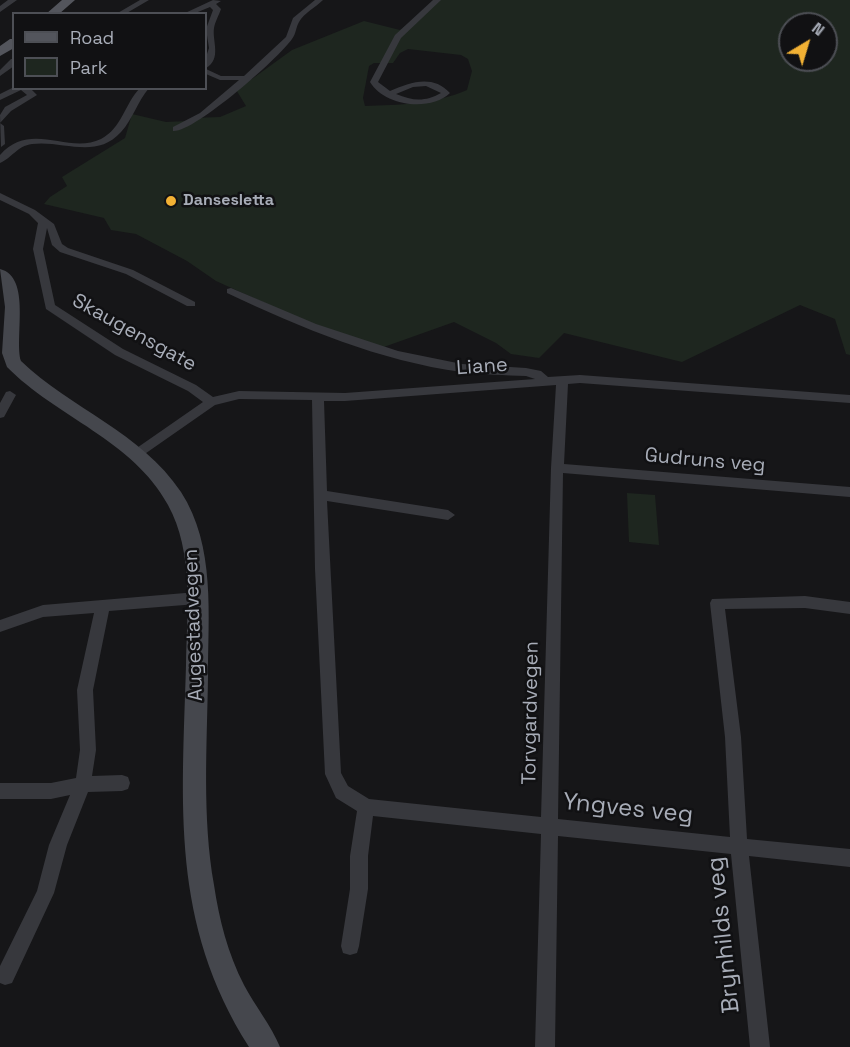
<!DOCTYPE html>
<html>
<head>
<meta charset="utf-8">
<style>
	body { margin:0 }
	#map { position:relative; width:850px; height:1047px; overflow:hidden; background:#161618; font-family:"Space Grotesk",sans-serif }
	canvas { display:block }
	.legend { position:absolute; left:12px; top:12px; width:195px; height:78px; box-sizing:border-box; background:#111113; border:2px solid #4d4f55; margin:0; padding:8px 10px; list-style:none; font-size:18px; color:#a8adb8 }
	.legend li { display:flex; align-items:center; gap:12px; height:30px }
	.legend b { width:30px; border:2px solid #4d4f55 }
	.north { position:absolute; left:778px; top:12px; width:60px; height:60px; box-sizing:border-box; background:#111113; border:2px solid #4d4f55; border-radius:50%; rotate:38deg; font-size:16px; font-weight:700; line-height:24px; text-align:center; color:#a8adb8 }
	.north::after { content:''; display:block; margin:auto; width:21px; height:27px; background:#f2b134; clip-path:polygon(50% 0,100% 100%,50% 72%,0 100%) }
</style>
</head>
<body>
<div id="map">
<canvas width="850" height="1047"></canvas>
<ul class="legend">
<li><b style="height:8px;background:#53555c"></b>Road</li>
<li><b style="height:16px;background:#1e261f"></b>Park</li>
</ul>
<div class="north">N</div>
</div>
<script>
const c = document.querySelector('canvas').getContext('2d');
c.lineJoin = 'round';
function fill(path, color) { c.fillStyle = color; c.fill(path, 'evenodd'); }
function strokePath(path, color, width, dash) { c.strokeStyle = color; c.lineWidth = width; c.lineCap = dash ? 'butt' : 'round'; c.setLineDash(dash || []); c.stroke(path); }
function label(font, color, halo, rows, align = 'center') {
  c.font = font + ' "Space Grotesk",sans-serif'; c.lineWidth = 5; c.setLineDash([]); c.textBaseline = 'middle'; c.strokeStyle = halo; c.fillStyle = color; for (const [text, x, y, turn = 0] of rows) {
    c.save(); c.translate(x, y); c.rotate((+turn || 0) * Math.PI / 180); c.textAlign = isNaN(turn) ? turn : align; if (halo) c.strokeText(text, 0, 0); c.fillText(text, 0, 0); c.restore();
  }
}
fill(new Path2D(`
	M 438,0 L 850,0 L 850,355 L 846,354 L 835,319 L 800,305 L 682,362 L 564,333 L 539,358 L 511,354 L 496,343 L 454,322 L 381,348 L 305,321 L 216,281 L 187,261 L 136,234 L 111,230 L 104,218 L 44,204 L 50,197 L 67,186 L 62,177 L 125,138 L 132,114 L 166,122 L 187,121 L 193,118 L 220,117 L 246,106 L 235,88 L 241,81 L 252,79 L 292,50 L 364,21 L 400,30 ZM 790,24 L 826,24 L 826,60 L 790,60 ZM 408,49 L 461,55 L 468,59 L 472,71 L 467,90 C 435,104 399,105 365,106 L 363,98 L 369,66 L 374,63 L 393,63 L 400,53 Z
	M 627,493 L 655,495 L 659,545 L 629,542 Z`), '#1e261f');
fill(new Path2D(`
	M 8,0 L 17,0 L 0,12 L 0,6 Z
	M 140,0 L 149,0 L 125,14 L 116,14 Z
	M 213,0 L 221,1 L 216,4 L 221,9 C 219,15 215,22 214,28 C 212,41 222,59 206,68 L 206,57 L 209,48 L 206,29 L 213,10 L 210,7 L 193,14 L 183,14 Z
	M 315,0 L 323,0 C 316,7 304,13 299,22 C 296,27 296,34 292,39 C 279,58 194,133 173,131 L 173,127 L 200,113 L 239,80 L 220,80 L 206,74 L 206,69 L 221,76 L 244,76 L 286,37 L 293,18 Z
	M 433,0 L 441,0 L 401,38 L 378,82 L 390,91 C 410,82 433,74 450,93 C 430,112 384,106 370,82 L 395,35 ZM 426,86 L 441,93 C 425,102 413,101 396,94 L 413,87 Z
	M 11,59 L 14,59 L 14,66 L 0,76 L 0,70 Z
	M 14,87 L 30,88 L 37,95 L 11,111 L 0,123 L 4,126 L 5,144 L 1,147 L 0,115 L 5,107 L 27,95 L 21,90 L 0,100 L 0,94 Z
	M 140,88 L 149,88 C 137,102 133,119 121,132 C 96,160 63,140 32,144 C 17,146 12,158 0,163 L 0,155 C 31,120 68,155 101,139 C 122,128 124,105 140,88 Z
	M 0,193 L 35,210 L 54,224 L 62,244 L 68,248 L 133,270 L 195,302 L 195,306 L 187,306 L 126,274 L 60,252 L 52,245 L 47,228 L 43,249 L 55,305 L 123,349 L 196,385 L 213,397 L 239,391 L 345,393 L 535,379 L 526,376 C 505,375 483,375 462,372 C 380,361 301,328 227,293 L 227,289 L 231,288 L 316,324 L 398,351 L 462,364 L 526,368 L 541,371 L 548,377 L 580,375 L 850,395 L 850,403 L 580,383 L 568,384 L 564,464 L 850,487 L 850,497 L 563,473 L 558,819 L 730,837 L 725,737 L 710,603 L 712,599 L 805,596 L 850,602 L 850,614 L 805,608 L 725,609 L 741,737 L 747,839 L 850,849 L 850,867 L 749,856 L 770,1047 L 750,1047 L 731,854 L 558,836 L 555,1047 L 535,1047 L 541,834 L 373,816 L 368,856 L 368,889 L 359,946 L 357,953 L 350,955 L 343,953 L 341,946 L 350,889 L 350,856 L 357,811 L 336,798 L 325,774 L 315,569 L 312,400 L 239,399 L 215,405 L 139,458 L 131,458 L 129,455 L 131,452 L 203,402 L 188,391 L 115,355 L 46,309 L 33,249 L 38,223 L 29,214 L 0,200 ZM 556,385 L 551,468 L 541,817 L 369,799 L 348,786 L 341,773 L 327,501 L 448,520 L 455,515 L 448,510 L 327,491 L 324,401 L 345,401 Z
	M 10,391 L 16,395 L 4,417 L 0,418 L 0,403 L 6,392 Z
	M 197,592 L 202,594 L 204,598 L 202,602 L 197,604 L 109,611 L 93,690 L 96,750 L 92,776 L 122,775 L 128,777 L 130,783 L 128,789 L 122,791 L 88,792 L 67,845 L 54,893 L 12,983 L 5,985 L 0,983 L 0,966 L 37,891 L 49,845 L 70,795 L 51,799 L 0,799 L 0,783 L 51,783 L 76,778 L 80,750 L 77,690 L 94,613 L 43,617 L 0,632 L 0,620 L 43,605 Z`), '#37383d');
fill(new Path2D(`
	M 0,269 C 32,277 14,338 21,361 C 71,409 141,432 181,492 C 216,546 208,616 208,677 C 207,746 202,817 214,885 C 219,919 228,954 244,985 C 255,1006 271,1025 280,1047 L 249,1047 C 170,922 182,806 186,665 C 187,613 194,552 168,505 C 133,440 56,417 7,367 L 2,353 L 5,307 Z`), '#45474d');
fill(new Path2D(`
	M 62,0 L 75,0 L 59,14 L 46,14 Z
	M 10,39 L 14,39 L 14,48 L 0,56 L 0,46 Z`), '#53555c');
for (const [x, y, r, color] of [
	[171,201,6,"#f2b134"]
]) { const dot = new Path2D(); dot.arc(x, y, r, 0, 2 * Math.PI); c.fillStyle = color; c.fill(dot); strokePath(dot, '#111113', 2); }
label('bold 16px', '#a8adb8', '#111113', [
	["Dansesletta",183,201]
], 'left');
label('20px', '#a8adb8', '#111113', [
	["Skaugensgate",134,333,29],
	["Liane",482,367,-4],
	["Gudruns veg",705,461,5],
	["Augestadvegen",194,625,-92],
	["Torvgardvegen",531,713,-89]
]);
label('24px', '#a8adb8', '#111113', [
	["Yngves veg",628,809,6],
	["Brynhilds veg",724,935,-96]
]);
</script>
</body>
</html>
